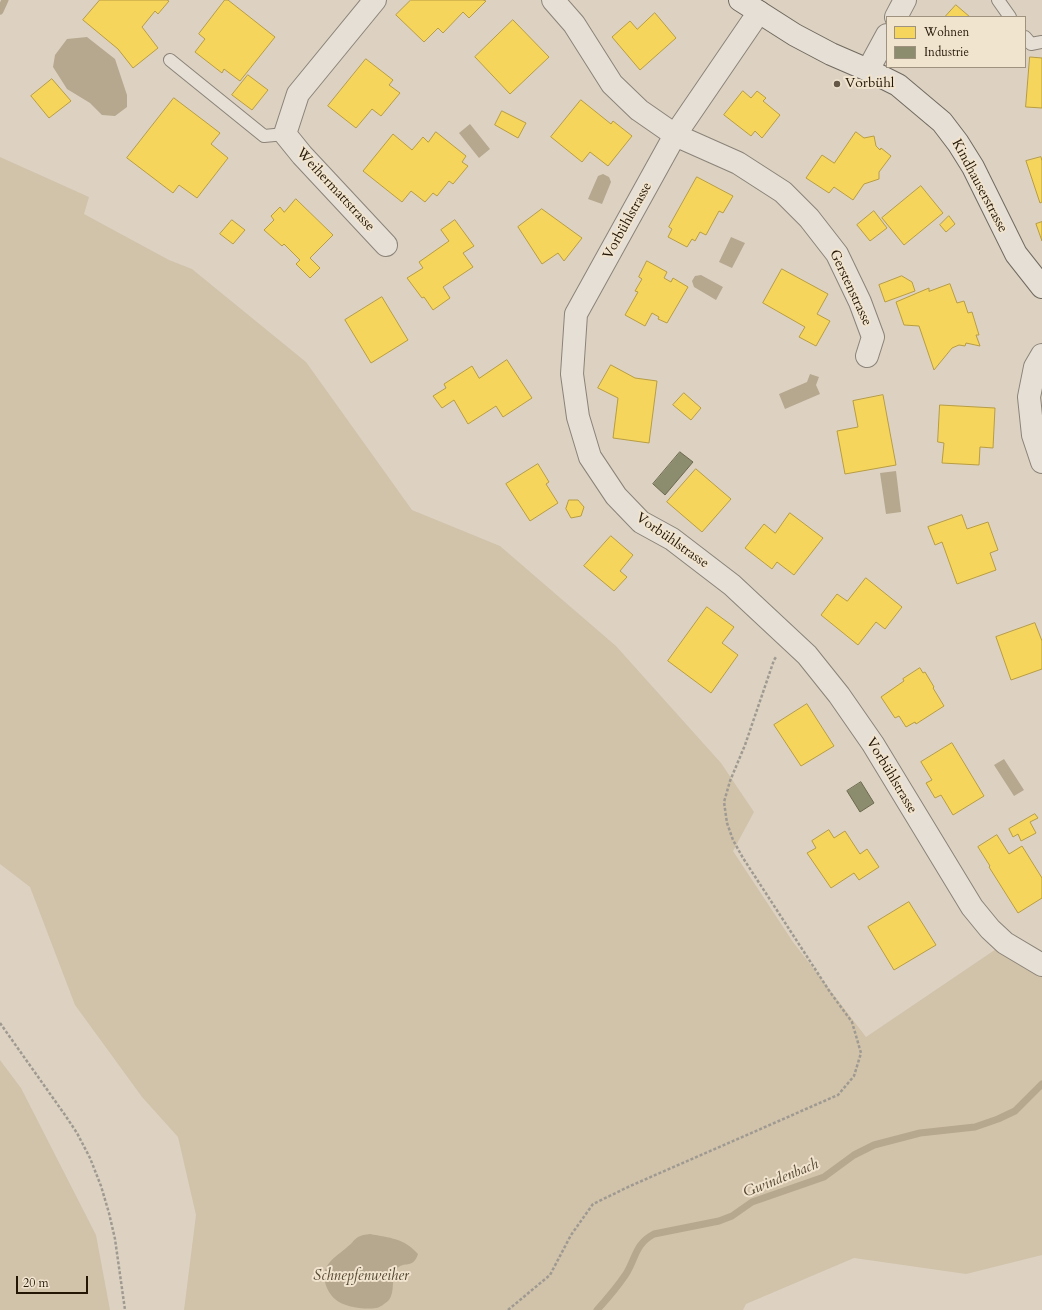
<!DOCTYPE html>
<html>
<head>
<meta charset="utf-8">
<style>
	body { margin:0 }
	#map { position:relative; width:1042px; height:1310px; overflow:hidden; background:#ddd2c1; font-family:Cardo,serif }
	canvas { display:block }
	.legend { position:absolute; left:886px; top:16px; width:140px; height:52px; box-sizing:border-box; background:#f1e4cf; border:1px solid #9f927e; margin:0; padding:5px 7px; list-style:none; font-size:12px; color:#231604 }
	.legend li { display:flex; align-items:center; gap:8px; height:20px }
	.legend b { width:20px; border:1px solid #9f927e }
	.scale { position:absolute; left:16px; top:1276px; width:72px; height:18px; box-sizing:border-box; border:2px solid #231604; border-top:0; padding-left:5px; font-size:12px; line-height:14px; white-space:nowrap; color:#231604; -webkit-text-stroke:3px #f1e4cf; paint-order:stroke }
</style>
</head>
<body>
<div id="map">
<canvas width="1042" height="1310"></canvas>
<ul class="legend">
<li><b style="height:11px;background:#f6d55c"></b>Wohnen</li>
<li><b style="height:11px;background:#8c8c6e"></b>Industrie</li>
</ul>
<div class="scale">20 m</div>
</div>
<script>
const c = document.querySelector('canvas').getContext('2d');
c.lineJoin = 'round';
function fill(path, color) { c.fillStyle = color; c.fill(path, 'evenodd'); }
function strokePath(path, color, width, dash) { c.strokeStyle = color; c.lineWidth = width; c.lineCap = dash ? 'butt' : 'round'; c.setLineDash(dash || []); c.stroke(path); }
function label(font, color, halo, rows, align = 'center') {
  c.font = font + ' Cardo,serif'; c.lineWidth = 4; c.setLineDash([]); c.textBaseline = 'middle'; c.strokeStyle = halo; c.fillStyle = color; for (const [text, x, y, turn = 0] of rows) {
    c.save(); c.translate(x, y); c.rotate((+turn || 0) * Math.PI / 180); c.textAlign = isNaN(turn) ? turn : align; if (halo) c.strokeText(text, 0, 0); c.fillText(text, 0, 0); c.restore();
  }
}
fill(new Path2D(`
	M 0,157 L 89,197 L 84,214 L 169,260 L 192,269 L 306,362 L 412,510 L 500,546 L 616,646 L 721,763 L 754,812 L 733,851 L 793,942 L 866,1037 L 1005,943 L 1042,965 L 1042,1255 L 966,1274 L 854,1258 L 746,1304 L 743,1310 L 184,1310 L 196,1215 L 178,1137 L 142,1097 L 75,1005 L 30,887 L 0,864 Z
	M 0,1060 L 21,1088 L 96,1235 L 110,1310 L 0,1310 Z`), '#d1c2aa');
fill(new Path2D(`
	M 87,37 L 115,59 L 127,95 L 127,107 L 115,116 L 102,115 L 90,103 L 67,89 L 53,67 L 55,55 L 67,39 Z
	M 470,124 L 490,149 L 479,158 L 459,133 Z
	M 603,174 L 609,177 L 611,182 L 602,204 L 588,199 L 598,176 Z
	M 731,237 L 745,243 L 732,268 L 719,262 Z
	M 701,275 L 723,287 L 716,300 L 694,287 L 692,281 L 695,276 Z
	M 810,374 L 819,377 L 816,385 L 820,394 L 785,409 L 779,394 L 807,382 Z
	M 896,471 L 901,512 L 886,514 L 880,473 Z
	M 1004,759 L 1024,790 L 1014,796 L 994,765 Z
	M 370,1234 C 390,1238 404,1238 418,1254 C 413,1271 401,1259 396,1271 C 391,1279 395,1292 389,1300 C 386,1303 379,1308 376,1308 C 365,1310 343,1307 335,1299 C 326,1291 321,1276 327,1266 C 332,1258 339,1254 345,1249 C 357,1240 353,1236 370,1234 Z`), '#b6a78f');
const homes = new Path2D(`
	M 100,0 L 167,0 L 169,1 L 158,14 L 155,11 L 142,27 L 158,48 L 133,68 L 118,49 L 83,20 Z
	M 225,0 L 228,0 L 275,37 L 240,81 L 224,69 L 222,73 L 195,52 L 205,39 L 199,34 Z
	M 411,0 L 483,0 L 486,1 L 469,18 L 463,12 L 443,33 L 438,28 L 424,42 L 396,15 Z
	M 956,5 L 970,17 L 945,17 Z
	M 655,13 L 676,38 L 640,70 L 612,37 L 630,21 L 637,29 Z
	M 513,20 L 549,57 L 510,94 L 475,57 Z
	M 1030,57 L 1042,58 L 1042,108 L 1026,107 Z
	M 366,59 L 393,80 L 389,85 L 400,93 L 381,116 L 372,109 L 356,128 L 328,106 Z
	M 248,75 L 268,90 L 252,110 L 232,95 Z
	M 52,79 L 71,101 L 49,118 L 31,96 Z
	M 743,91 L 751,98 L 757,91 L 766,98 L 763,101 L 780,115 L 762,138 L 755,131 L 751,136 L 724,115 Z
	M 174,98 L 220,133 L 211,144 L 228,158 L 197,198 L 179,185 L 173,193 L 127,158 Z
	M 581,100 L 611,124 L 613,121 L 632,136 L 608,166 L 590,152 L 582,162 L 551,137 Z
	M 502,111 L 526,123 L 518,138 L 495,125 Z
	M 436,132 L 466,156 L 462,162 L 468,166 L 453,184 L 449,181 L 437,196 L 433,193 L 425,202 L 411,191 L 402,202 L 363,171 L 393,134 L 412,150 L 423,137 L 428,142 Z
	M 856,132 L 864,138 L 874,136 L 876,146 L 880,150 L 881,148 L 891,156 L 879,172 L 879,179 L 864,184 L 853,200 L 834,187 L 829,193 L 806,178 L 822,155 L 834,163 Z
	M 1041,157 L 1042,161 L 1042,202 L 1040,203 L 1026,161 Z
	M 697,177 L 733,196 L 723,213 L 719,211 L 706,235 L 700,232 L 695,241 L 692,239 L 687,247 L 668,237 L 672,229 L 669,227 Z
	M 921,186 L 943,213 L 904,245 L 882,218 Z
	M 296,199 L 333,235 L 310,258 L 320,268 L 310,278 L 296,264 L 300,260 L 284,244 L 282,246 L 264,230 L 274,220 L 271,216 L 280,207 L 284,212 Z
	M 542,209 L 582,238 L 564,261 L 558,253 L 542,264 L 518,227 Z
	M 874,211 L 887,228 L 870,241 L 857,225 Z
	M 949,216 L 955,224 L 946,232 L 940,225 Z
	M 232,220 L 245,230 L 233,244 L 220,234 Z
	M 455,220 L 474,246 L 463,253 L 473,267 L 443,287 L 450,298 L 433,310 L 424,297 L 422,298 L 407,278 L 423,268 L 419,262 L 449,241 L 441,230 Z
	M 1042,222 L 1042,241 L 1036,224 Z
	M 647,261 L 667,272 L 664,278 L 671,282 L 673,278 L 688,287 L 667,323 L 658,319 L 659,317 L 652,313 L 645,326 L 625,315 L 638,292 L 635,291 L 642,279 L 639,277 Z
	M 782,269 L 828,294 L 817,314 L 830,321 L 816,346 L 799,337 L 805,327 L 763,303 Z
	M 902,276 L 912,282 L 915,291 L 885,302 L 879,285 Z
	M 950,284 L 957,303 L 964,301 L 968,313 L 972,312 L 979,335 L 976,335 L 980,346 L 966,343 L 965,346 L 959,345 L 952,348 L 934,370 L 919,326 L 904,325 L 896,302 L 929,288 L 929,291 Z
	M 382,297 L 408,340 L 371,363 L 345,320 Z
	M 507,360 L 532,398 L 503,417 L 496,406 L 468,424 L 454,400 L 442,408 L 433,396 L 446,388 L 444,384 L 472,366 L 479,378 Z
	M 611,365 L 635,378 L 657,381 L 649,443 L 613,438 L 618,398 L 598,388 Z
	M 684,393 L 701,408 L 691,420 L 673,405 Z
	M 883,395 L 896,465 L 845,474 L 837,431 L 858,427 L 853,401 Z
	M 940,405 L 995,408 L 993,448 L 980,447 L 979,465 L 942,463 L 944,443 L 938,442 Z
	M 538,464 L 549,482 L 546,484 L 558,503 L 530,521 L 506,484 Z
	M 696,469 L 731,499 L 702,532 L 667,502 Z
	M 569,500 L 578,500 L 584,507 L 581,516 L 571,518 L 566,509 Z
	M 790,513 L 823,538 L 794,575 L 777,562 L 772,569 L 745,548 L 764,524 L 775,533 Z
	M 962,515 L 967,529 L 988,522 L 998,550 L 990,553 L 996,570 L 957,584 L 942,542 L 935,545 L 928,527 Z
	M 611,536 L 633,555 L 620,571 L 627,577 L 614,591 L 584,566 Z
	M 866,578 L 902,607 L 885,629 L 876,622 L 858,645 L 821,615 L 837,594 L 847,601 Z
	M 707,607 L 734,627 L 722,643 L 738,655 L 711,693 L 668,661 Z
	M 1035,623 L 1042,641 L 1042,669 L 1011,680 L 996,637 Z
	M 920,668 L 923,673 L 925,672 L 934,687 L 933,688 L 944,706 L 916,724 L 915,722 L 906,727 L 899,716 L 895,718 L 881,697 L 904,681 L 903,679 Z
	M 807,704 L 834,746 L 801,766 L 774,725 Z
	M 952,743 L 984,796 L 953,815 L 941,795 L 935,798 L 926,783 L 932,780 L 921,762 Z
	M 1035,814 L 1038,818 L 1030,822 L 1036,833 L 1021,841 L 1018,834 L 1013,837 L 1009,829 Z
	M 829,830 L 834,838 L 845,831 L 860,854 L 867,849 L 879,867 L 859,880 L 854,873 L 831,888 L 807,853 L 816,848 L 812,841 Z
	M 997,835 L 1009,854 L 1022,846 L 1042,878 L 1042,898 L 1018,913 L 989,867 L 990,866 L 978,847 Z
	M 909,902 L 936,945 L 894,970 L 868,927 Z`);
fill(homes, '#f6d55c');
strokePath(homes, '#b79c42', 1);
const industry = new Path2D(`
	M 680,452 L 693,462 L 665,495 L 653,484 Z
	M 861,782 L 874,803 L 860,812 L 847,791 Z`);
fill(industry, '#8c8c6e');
strokePath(industry, '#6c694e', 1);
strokePath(new Path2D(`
	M 0,11 L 5,0
	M 597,1310 C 607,1299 618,1286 626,1274 C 636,1258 635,1244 654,1234 L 719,1221 L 732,1216 L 752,1202 L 824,1177 L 854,1155 L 874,1145 L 920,1133 L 975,1127 L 998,1119 L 1015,1111 L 1042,1084`), '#b6a78f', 7);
const lane = new Path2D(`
	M 998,0 L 1010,17
	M 1025,37 L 1031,44 L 1042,42
	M 170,60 L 264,136 L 285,134`);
const street = new Path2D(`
	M 375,0 L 298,94 L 285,134 L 302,155 L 386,245
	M 553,0 L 574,24 L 612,84 L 639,110 L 675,135 L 738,163 L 783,192 L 809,218 L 837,254 L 860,302 L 873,337 L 867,356
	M 759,12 L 675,135 L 576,314 L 572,374 L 578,417 L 590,457 L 616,496 L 641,522 L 672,539 L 732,585 L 807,655 L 839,695 L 873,744 L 972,907 L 990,929 L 1005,943 L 1042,965
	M 896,17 L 905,0
	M 868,70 L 887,35
	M 1042,355 L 1035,367 L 1029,397 L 1033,435 L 1042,462`);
const secondary = new Path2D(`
	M 740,0 L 795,35 L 831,54 L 868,70 L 898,85 L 942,122 L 958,143 L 973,167 L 1016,254 L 1042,287`);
strokePath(lane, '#8b8378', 14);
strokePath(street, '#8b8378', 24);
strokePath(secondary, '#716a5f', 24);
strokePath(new Path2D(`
	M 0,1023 L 65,1115 L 77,1133 L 90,1158 L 101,1186 L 109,1213 L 115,1239 L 125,1310
	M 508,1310 L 550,1275 L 571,1235 L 593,1204 L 628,1187 L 838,1095 L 854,1076 L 861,1053 L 852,1022 L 830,992 L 743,858 L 733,840 L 727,823 L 724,802 L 730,781 L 745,745 L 774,660 L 776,657`), '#9f9a91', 2.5, [3, 2]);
strokePath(lane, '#e5dfd6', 12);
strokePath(street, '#e5dfd6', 22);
strokePath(secondary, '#e5dfd6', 22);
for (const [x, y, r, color] of [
	[837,84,4,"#645846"]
]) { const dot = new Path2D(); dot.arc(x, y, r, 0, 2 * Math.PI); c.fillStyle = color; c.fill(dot); strokePath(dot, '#f1e4cf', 1.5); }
label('14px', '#231604', '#f1e4cf', [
	["Vorbühl",845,84]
], 'left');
label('14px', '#231604', '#f1e4cf', [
	["Kindhauserstrasse",979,186,62],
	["Weihermattstrasse",335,190,47],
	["Vorbühlstrasse",628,221,-61],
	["Gerstenstrasse",850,288,65],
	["Vorbühlstrasse",672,541,35],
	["Vorbühlstrasse",891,776,59]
]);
label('italic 15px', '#574833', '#f1e4cf', [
	["Gwindenbach",781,1179,-22],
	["Schnepfenweiher",361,1277]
]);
</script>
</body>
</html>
